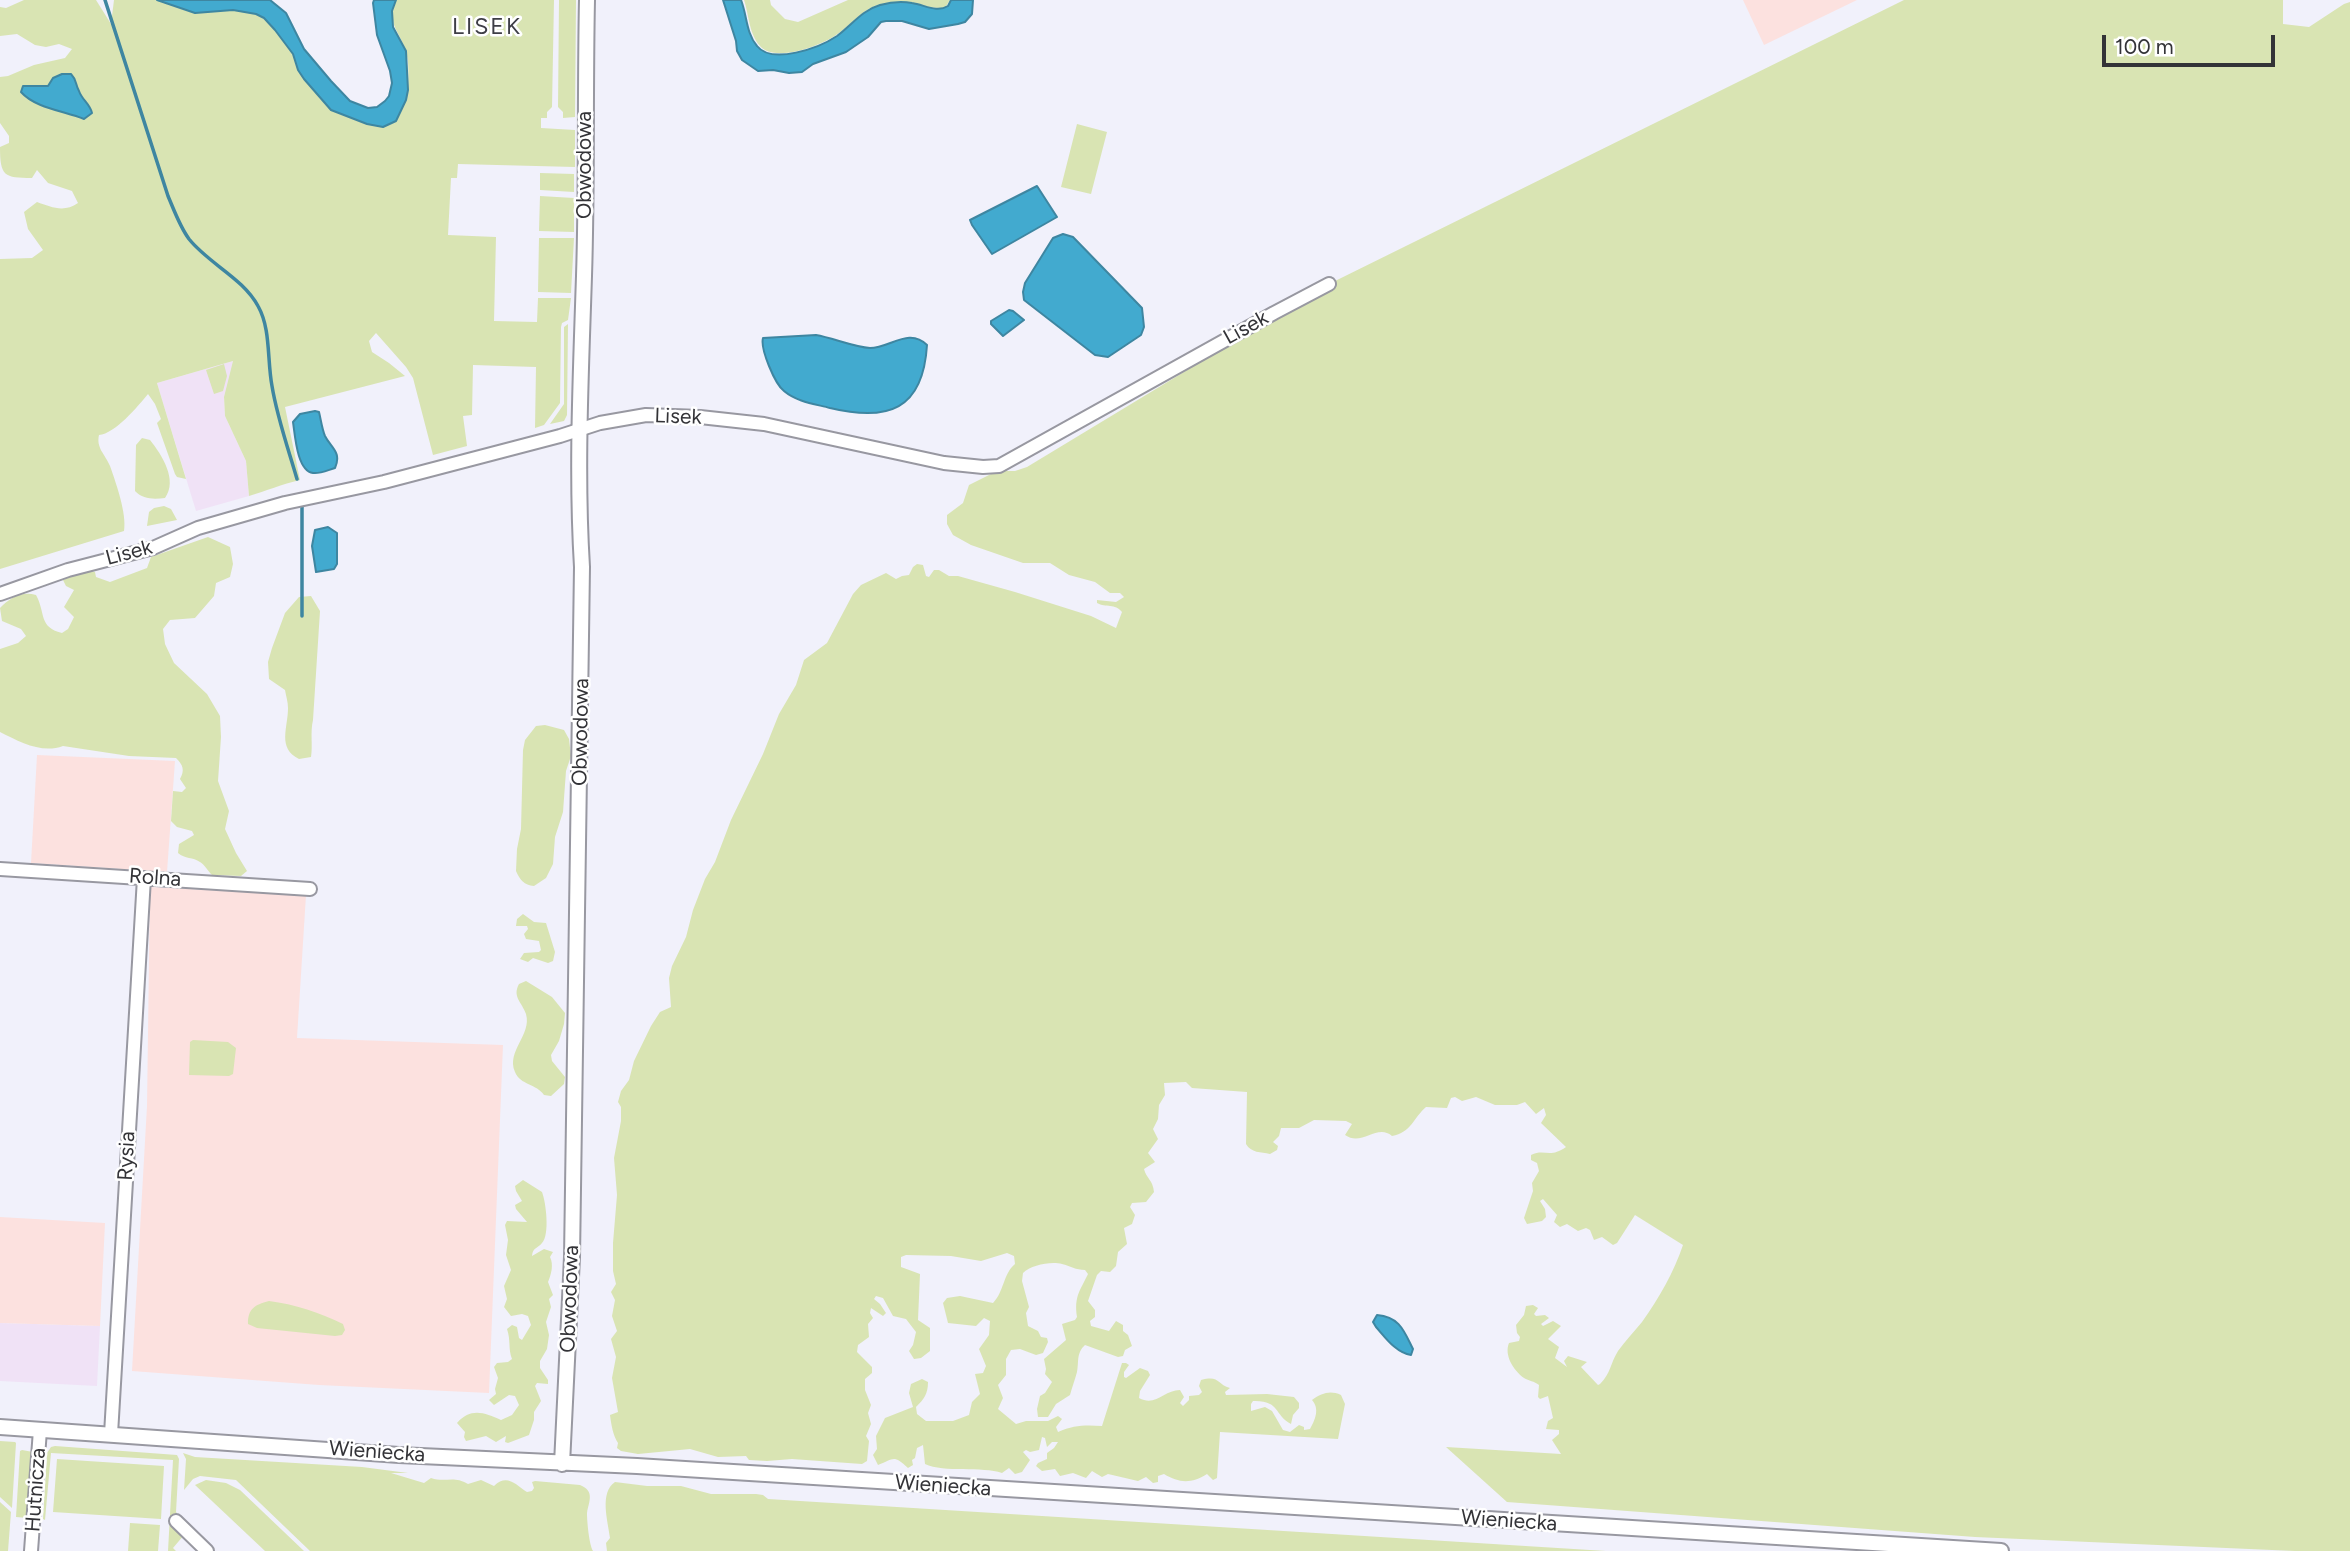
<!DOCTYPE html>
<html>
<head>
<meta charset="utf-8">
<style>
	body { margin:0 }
	#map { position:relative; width:2350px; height:1551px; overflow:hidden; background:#f1f1fb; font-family:Figtree,sans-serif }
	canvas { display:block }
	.scale { position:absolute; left:2102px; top:35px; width:173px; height:32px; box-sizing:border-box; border:4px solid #333337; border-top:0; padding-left:9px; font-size:21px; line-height:24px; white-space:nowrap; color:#333337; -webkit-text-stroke:5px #fff; paint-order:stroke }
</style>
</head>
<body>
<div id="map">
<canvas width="2350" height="1551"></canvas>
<div class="scale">100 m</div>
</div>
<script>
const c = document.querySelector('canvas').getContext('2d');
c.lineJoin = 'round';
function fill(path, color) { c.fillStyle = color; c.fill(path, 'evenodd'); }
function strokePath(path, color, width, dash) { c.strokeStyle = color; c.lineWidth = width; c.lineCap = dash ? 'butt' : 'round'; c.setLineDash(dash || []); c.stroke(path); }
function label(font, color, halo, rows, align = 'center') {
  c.font = font + ' Figtree,sans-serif'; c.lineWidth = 5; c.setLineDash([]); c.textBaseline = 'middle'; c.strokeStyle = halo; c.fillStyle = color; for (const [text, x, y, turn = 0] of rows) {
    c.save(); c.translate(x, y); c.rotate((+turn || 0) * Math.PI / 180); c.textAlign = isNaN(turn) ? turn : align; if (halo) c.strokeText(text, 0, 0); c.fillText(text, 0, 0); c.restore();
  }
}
fill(new Path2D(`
	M 233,361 L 224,397 L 225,416 L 246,461 L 249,496 L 196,511 L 157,383 Z
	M 0,1323 L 100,1326 L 97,1386 L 0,1381 Z`), '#f0e2f6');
fill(new Path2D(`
	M 1743,0 L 1857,0 L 1764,45 Z
	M 37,755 L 175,761 L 167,872 L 31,863 Z
	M 150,887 L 306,895 L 297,1038 L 503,1045 L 489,1393 L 319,1385 L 132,1371 L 147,1106 Z
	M 0,1217 L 105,1223 L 100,1326 L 0,1323 Z`), '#fce1df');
fill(new Path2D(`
	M 24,0 L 96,0 L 111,24 L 114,0 L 230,0 L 233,10 L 256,14 L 269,22 L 293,54 L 298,70 L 326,105 L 367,124 L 408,90 C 408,77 410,62 405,49 C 398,29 387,24 396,0 L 554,0 L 552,107 L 547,112 L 547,118 L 541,118 L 541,128 L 575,130 L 575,167 L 458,164 L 457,178 L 451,178 L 448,235 L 496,237 L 494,321 L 537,322 L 538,298 L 571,298 L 568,320 L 562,323 L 561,327 L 560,403 L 544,425 L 535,428 L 536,367 L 473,365 L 472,415 L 463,416 L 467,446 L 433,455 L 413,378 L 406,367 L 376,333 L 369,341 L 372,352 L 389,363 L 405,376 L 285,407 L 300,480 C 282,484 266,491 249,496 L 246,461 L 225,416 L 224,397 L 233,361 L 157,383 L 186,479 L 177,477 L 175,474 L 157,423 L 161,419 L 155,404 L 148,394 C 138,406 115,434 99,435 C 96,448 105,454 110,466 C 116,483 127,514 124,531 L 0,569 L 0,259 L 32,258 L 43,250 L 28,229 L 24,212 L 37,202 C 51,207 64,213 78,203 L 72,191 L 48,183 L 37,170 L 32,178 C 4,178 0,176 0,147 L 9,143 L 9,136 L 0,123 L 0,77 L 8,76 L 34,65 L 65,58 L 72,49 L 59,44 L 46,47 L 35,45 L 17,34 L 0,36 L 0,7 L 6,8 Z
	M 559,0 L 576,0 L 575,117 L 563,118 L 563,112 L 558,107 Z
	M 744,0 L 770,0 L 771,5 L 785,19 L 798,22 L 848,0 L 950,0 L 945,8 L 940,8 C 917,8 898,0 875,6 C 860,12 850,26 836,35 C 821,46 774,63 760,46 C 749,34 749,15 744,0 Z
	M 1904,0 L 2283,0 L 2283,24 L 2309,27 L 2344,4 L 2350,2 L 2350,1551 L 2295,1551 L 1975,1537 L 1507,1502 L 1446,1447 L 1561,1454 L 1552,1440 L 1559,1434 L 1559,1430 L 1546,1429 L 1548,1421 L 1553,1418 L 1548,1396 L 1540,1399 L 1538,1397 L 1539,1385 C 1534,1381 1529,1381 1524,1378 C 1513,1370 1504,1355 1509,1343 L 1519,1341 L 1520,1337 L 1517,1333 L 1516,1325 L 1524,1315 L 1526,1306 L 1533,1305 L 1538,1308 L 1534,1314 L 1536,1316 L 1545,1315 L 1549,1318 L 1541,1324 L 1543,1326 L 1553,1321 L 1561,1326 L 1548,1339 L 1559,1347 L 1555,1358 L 1567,1367 L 1564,1361 L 1568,1356 L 1587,1362 L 1581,1367 L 1598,1385 L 1600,1384 C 1611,1373 1610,1364 1618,1351 C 1625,1341 1634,1332 1642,1322 C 1659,1298 1674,1272 1683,1245 L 1635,1215 L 1617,1243 L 1613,1245 L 1602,1237 L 1594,1240 L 1590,1230 L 1586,1228 L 1578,1231 L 1567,1224 L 1560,1227 L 1554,1222 L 1557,1215 L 1543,1199 L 1540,1201 L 1545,1209 L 1546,1217 L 1542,1221 L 1527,1224 L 1524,1218 L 1533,1191 L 1532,1183 L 1539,1171 L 1537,1163 L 1531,1160 L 1531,1155 C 1545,1148 1549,1159 1566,1147 L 1541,1123 L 1546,1115 L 1544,1108 L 1536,1114 L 1525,1102 L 1517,1105 L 1495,1105 L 1476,1097 L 1462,1101 L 1455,1097 L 1451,1098 L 1447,1108 L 1426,1107 C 1414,1117 1411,1133 1392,1136 C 1377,1123 1362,1147 1345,1135 L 1352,1124 L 1346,1121 L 1314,1120 L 1299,1128 L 1281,1128 L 1279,1136 L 1273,1142 L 1278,1146 L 1277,1150 L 1270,1154 C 1261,1152 1251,1153 1246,1144 L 1247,1092 L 1192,1088 L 1186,1082 L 1164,1083 L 1165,1095 L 1159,1105 L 1158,1119 L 1153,1129 L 1158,1139 L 1148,1153 L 1155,1162 L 1144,1169 C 1146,1178 1153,1180 1154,1192 L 1146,1202 L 1132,1203 L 1130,1207 L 1135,1215 L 1132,1224 L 1124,1228 L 1127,1244 L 1118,1252 L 1116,1266 L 1110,1272 L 1101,1271 L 1097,1275 L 1088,1301 L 1095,1310 L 1095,1317 L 1090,1321 L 1091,1326 L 1109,1331 L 1116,1321 L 1123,1325 L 1123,1331 L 1128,1335 L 1132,1346 L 1125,1350 L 1123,1356 L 1118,1357 L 1085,1345 C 1076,1353 1079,1362 1077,1372 C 1075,1380 1072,1387 1070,1395 L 1056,1404 L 1048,1417 L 1038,1417 L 1037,1409 L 1040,1396 L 1045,1393 L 1052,1382 L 1045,1374 L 1046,1369 L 1044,1359 L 1066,1340 L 1062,1324 L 1075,1320 L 1077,1317 C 1074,1296 1080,1291 1088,1274 L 1085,1270 C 1076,1270 1070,1266 1062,1264 C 1051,1261 1031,1265 1023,1273 L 1022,1281 L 1029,1307 L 1026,1313 L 1028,1326 L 1038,1331 L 1041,1337 L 1047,1338 L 1048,1342 L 1043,1353 L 1036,1355 L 1020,1349 L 1011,1350 L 1006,1359 L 1006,1375 L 998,1385 L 1003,1398 L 998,1409 L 1016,1424 L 1026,1421 L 1048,1421 L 1058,1416 L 1062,1419 L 1056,1427 L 1058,1432 C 1074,1425 1085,1425 1102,1426 L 1122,1363 L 1126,1363 L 1129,1365 L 1124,1372 L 1124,1377 L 1126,1378 L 1140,1368 L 1148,1371 L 1150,1375 L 1140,1391 L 1139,1398 C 1156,1407 1164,1390 1180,1390 L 1184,1397 L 1180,1403 L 1183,1406 L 1189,1400 L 1189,1396 L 1199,1395 L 1202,1392 L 1199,1386 L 1201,1380 C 1220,1375 1216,1384 1230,1388 L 1225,1392 L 1226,1395 L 1267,1394 L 1294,1397 L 1299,1403 L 1299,1408 L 1293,1415 L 1291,1424 C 1274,1415 1280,1400 1253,1401 L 1251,1404 L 1251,1411 L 1265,1407 L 1272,1411 L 1283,1430 L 1290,1432 L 1299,1425 L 1304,1427 L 1304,1430 L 1310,1429 C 1315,1420 1320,1409 1312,1400 C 1322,1393 1330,1390 1341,1395 L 1345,1404 L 1338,1439 L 1220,1432 L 1217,1478 L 1213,1480 L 1207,1474 C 1191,1484 1179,1483 1164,1474 L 1158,1476 L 1158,1482 L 1153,1483 L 1146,1477 L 1138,1481 L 1108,1474 L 1102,1477 L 1092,1471 L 1086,1478 L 1073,1473 L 1060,1476 L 1055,1469 L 1042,1471 L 1036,1466 L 1038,1463 L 1047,1459 L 1047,1453 L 1054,1448 L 1058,1442 L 1052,1442 L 1047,1447 L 1045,1438 L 1042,1437 L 1039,1450 L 1030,1452 L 1026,1450 L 1023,1452 L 1030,1460 L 1022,1472 L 1015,1474 L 1009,1468 L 1002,1473 C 982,1466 944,1473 925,1464 L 923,1445 L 917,1448 L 915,1458 L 912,1460 L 913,1465 L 908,1468 C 893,1454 894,1459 878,1465 L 873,1455 L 877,1449 L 876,1436 L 885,1418 L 913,1407 L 909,1393 L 911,1384 L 922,1379 L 928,1382 C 928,1394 924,1399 916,1407 L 917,1414 L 926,1421 L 953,1421 L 969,1415 L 972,1402 L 980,1394 L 975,1374 L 983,1373 L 986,1366 L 979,1349 L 989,1335 L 990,1321 L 984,1318 L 976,1326 L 948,1323 L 943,1303 L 947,1298 L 960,1296 L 993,1303 C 1004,1292 1003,1274 1015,1264 L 1014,1256 L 1007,1253 L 981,1261 L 951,1256 L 906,1255 L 901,1257 L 901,1267 L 920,1274 L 918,1320 L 930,1328 L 930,1351 L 921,1358 L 914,1359 L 909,1351 L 913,1345 L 916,1332 L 906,1319 L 893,1316 L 883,1298 L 876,1296 L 874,1299 L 880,1304 L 886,1313 L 883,1316 L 871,1308 L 870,1313 L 873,1318 L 868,1324 L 869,1337 L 858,1345 L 857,1352 L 872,1367 L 872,1373 L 865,1379 L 865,1390 L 871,1405 L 868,1413 L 871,1424 L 866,1436 L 869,1441 L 867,1461 L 862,1464 L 792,1459 L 767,1461 L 749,1460 L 746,1456 L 718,1457 L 690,1449 L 638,1454 L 621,1451 L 617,1448 L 618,1443 C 613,1436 611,1423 610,1415 L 618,1412 L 612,1378 L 616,1357 L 611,1339 L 617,1331 L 612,1316 L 615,1300 L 611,1292 L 616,1284 L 613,1271 L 613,1243 L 617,1195 L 614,1158 L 621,1121 L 621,1107 L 618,1102 L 621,1091 L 629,1080 L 634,1061 L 651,1026 L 660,1012 L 671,1007 L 669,978 L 672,966 L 686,937 L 693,910 L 705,879 L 715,862 L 731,820 L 763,754 L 779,714 L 796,685 L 804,660 L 827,643 L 853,594 L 861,585 L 886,573 L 896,579 L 902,576 L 909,575 L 913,567 L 917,564 L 923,565 L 926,576 L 929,577 L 934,570 L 939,570 L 949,576 L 958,576 L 1015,592 L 1091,616 L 1116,628 L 1122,612 C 1115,603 1106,608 1097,603 L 1097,600 L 1116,602 L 1124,597 L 1120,593 L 1110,593 L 1095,582 L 1069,575 L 1050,563 L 1023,563 L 971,545 L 953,535 L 947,524 L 947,515 L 963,503 L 969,485 L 997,471 L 1015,471 L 1027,467 L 1331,283 Z
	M 1077,124 L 1107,132 L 1091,194 L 1061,187 Z
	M 540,173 L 574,174 L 574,192 L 540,190 Z
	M 540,196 L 574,198 L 574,232 L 539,231 Z
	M 539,238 L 574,238 L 571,293 L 538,292 Z
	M 568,324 L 567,415 L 564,421 L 550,424 L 564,404 L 564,327 Z
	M 224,364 L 227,376 L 223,391 L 214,394 L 206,370 Z
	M 142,438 L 150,440 C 162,455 178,480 165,498 C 155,499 143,500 135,491 L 136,445 Z
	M 164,506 L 171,509 L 177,520 L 147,526 L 149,512 L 154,508 Z
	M 208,537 L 230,547 L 233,564 L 230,577 L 216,583 L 214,596 L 195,618 L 170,620 L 163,629 L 165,644 L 174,663 L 207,694 L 220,716 L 221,737 L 218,781 L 229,811 L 225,829 L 236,853 L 247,871 L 241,876 L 212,875 C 208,871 205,865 200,862 C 193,857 185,859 178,853 L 179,844 L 194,835 L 192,831 L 177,827 L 171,821 L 173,791 L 182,792 L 186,788 L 180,779 C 185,770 183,765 176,758 L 129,756 L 63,746 C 42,754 20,742 0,732 L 0,649 L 18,643 L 26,636 L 21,629 L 2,621 L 0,608 C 10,598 21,591 36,595 C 46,613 38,627 62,633 L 68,629 L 74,617 L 64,607 L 74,590 L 66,586 L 63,580 L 86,570 L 95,572 L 96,577 L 110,582 L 147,568 L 151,557 Z
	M 311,596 L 320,611 L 313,720 C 310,733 313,745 311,757 L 299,759 C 277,748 288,728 288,708 C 288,702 286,696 285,690 L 269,679 L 268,662 L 272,648 L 285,613 L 299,597 Z
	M 545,725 L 564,730 L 569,739 L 571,756 L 566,771 L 563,812 L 555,837 L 553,864 L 546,878 L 534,886 C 524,885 520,880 516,871 L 517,849 L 521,829 L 523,750 L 525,740 L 536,726 Z
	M 523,914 L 534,922 L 546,923 L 555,952 L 553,961 L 548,963 L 533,958 L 528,962 L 520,959 L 524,953 L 539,952 L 541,950 L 539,941 L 526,939 L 524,934 L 528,929 L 527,926 L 516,926 L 517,919 Z
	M 526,981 L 552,997 L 565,1013 L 564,1024 L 559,1041 L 551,1055 L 552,1061 L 565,1077 L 564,1084 L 551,1096 L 544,1095 C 537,1084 520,1085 515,1072 C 506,1051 532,1035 526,1014 C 522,1002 512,997 519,984 Z
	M 193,1040 L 228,1042 L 236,1048 L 233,1074 L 229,1076 L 189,1075 L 190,1042 Z
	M 523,1180 L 542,1192 C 546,1202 550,1235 542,1243 C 537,1249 533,1247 532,1256 L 544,1249 L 553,1252 L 550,1257 C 554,1265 551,1275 548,1282 L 553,1295 L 549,1299 L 551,1307 L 546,1322 L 549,1335 L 547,1349 L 540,1361 L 540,1368 L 548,1380 L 548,1384 L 537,1383 L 535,1386 L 541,1401 L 534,1412 L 534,1420 L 529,1435 L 508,1443 L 505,1442 L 506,1436 L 496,1442 L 486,1436 L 466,1441 L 464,1437 L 465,1432 L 457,1423 C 471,1407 485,1413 501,1420 L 512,1415 L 519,1405 L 515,1396 L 509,1395 L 494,1405 L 489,1400 L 496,1394 L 495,1389 L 498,1378 L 494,1367 L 497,1363 L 508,1362 L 512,1359 C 508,1349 511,1341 507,1329 L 512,1325 L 517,1327 L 519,1338 L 522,1340 L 531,1325 L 528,1316 L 522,1314 L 511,1316 L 504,1307 L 507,1299 L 504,1286 L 511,1270 L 506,1255 L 508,1240 L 505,1225 L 507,1221 L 527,1222 L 516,1209 L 515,1205 L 522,1201 L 516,1191 L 515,1186 Z
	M 269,1301 C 294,1304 321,1313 343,1324 L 345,1330 L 342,1335 L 335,1336 L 257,1328 L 248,1324 C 248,1309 254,1305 269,1301 Z
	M 0,1441 L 15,1442 L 16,1443 L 12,1508 L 0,1497 Z
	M 55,1446 L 177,1455 L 179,1459 L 176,1512 L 179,1516 L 184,1535 L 173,1548 L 176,1551 L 168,1551 L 173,1460 L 51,1453 L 45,1520 L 43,1519 L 47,1453 L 51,1447 Z
	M 22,1450 L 33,1452 L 28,1518 L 16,1517 L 20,1451 Z
	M 183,1453 L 195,1457 L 362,1467 L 408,1473 L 391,1473 L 424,1483 L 431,1478 C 446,1483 453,1475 468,1484 L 481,1480 L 494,1486 C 507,1473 516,1485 527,1492 L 532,1491 L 534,1488 L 532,1482 L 535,1481 L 580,1485 C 595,1491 589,1501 587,1513 C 587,1521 589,1544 593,1551 L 310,1551 L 236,1480 L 200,1476 L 193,1479 L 184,1490 L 186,1459 Z
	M 57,1459 L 164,1466 L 161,1519 L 53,1512 Z
	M 206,1480 L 226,1483 L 240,1490 L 304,1551 L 265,1551 L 195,1485 Z
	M 615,1482 L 647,1486 L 681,1486 L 711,1494 L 756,1494 L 763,1495 L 768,1499 L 1606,1551 L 607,1551 L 606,1543 L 610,1538 C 608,1521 599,1493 615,1482 Z
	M 0,1502 L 11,1512 L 8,1551 L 0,1551 Z
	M 130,1523 L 160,1525 L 158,1551 L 128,1551 Z`), '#d9e4b3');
const water = new Path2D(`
	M 157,0 L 270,0 L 286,13 L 304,49 L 331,81 L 350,101 L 368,108 L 377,107 L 385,101 L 389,96 L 392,83 L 390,71 L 377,35 L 373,3 L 374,0 L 396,0 L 392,11 L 393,27 L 406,51 L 408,90 L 406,100 L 396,121 L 383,127 L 367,124 L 331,110 L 304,79 L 298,70 L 293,54 L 275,30 L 264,18 L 256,14 L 233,10 L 195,13 Z
	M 723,0 L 741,0 C 747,15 746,33 757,46 C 772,65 819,48 837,36 C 851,26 862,10 880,5 C 891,2 901,1 912,3 C 925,5 937,13 948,6 L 951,0 L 973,0 L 972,14 L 965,22 L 958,24 L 929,29 L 902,21 L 886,21 L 881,22 L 868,37 L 846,52 L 813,64 L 802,72 L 789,73 L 773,70 L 758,71 L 742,60 L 737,51 L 736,41 Z
	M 62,74 L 71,74 C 77,80 75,84 79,91 C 82,100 90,104 92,113 L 84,119 C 64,111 35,108 21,92 L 23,86 L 48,86 L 53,78 Z
	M 1037,186 L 1057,217 L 992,254 L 972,225 L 970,220 Z
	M 1063,234 L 1073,237 L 1142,308 L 1144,327 L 1141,335 L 1108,357 L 1095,355 L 1024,300 L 1023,292 L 1025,283 L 1053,238 Z
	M 1009,310 L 1013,311 L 1024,320 L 1003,336 L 991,324 L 991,321 Z
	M 816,335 C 833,338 854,347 870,348 C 890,348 909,327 927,345 C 923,410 888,422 830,408 C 815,404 797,402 784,391 C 775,384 760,349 763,338 Z
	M 315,411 L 319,412 C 321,420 322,429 325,436 C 331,448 342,452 335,468 C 328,470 320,474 313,473 C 297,471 295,435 293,422 L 300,414 Z
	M 328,527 L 337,533 L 337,564 L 334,569 L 316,572 L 312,546 L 315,530 Z
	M 1377,1315 C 1400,1317 1404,1331 1413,1349 L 1411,1355 C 1396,1353 1385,1337 1376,1327 L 1373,1322 Z`);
fill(water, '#42aacf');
strokePath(water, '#3e86a1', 2);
strokePath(new Path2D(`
	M 105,0 L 168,196 C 174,210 180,227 189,239 C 209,264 243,278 258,306 C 271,329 267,360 272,386 C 277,417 288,448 297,479
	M 302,505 L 302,616`), '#3e86a1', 3.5);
const minor = new Path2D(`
	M 0,594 L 68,570 L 153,548 L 198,528 L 285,503 L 384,482 L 560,436 L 600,423 L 646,415 L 700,417 L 764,424 L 944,463 L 983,467 L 999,466 L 1274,313 L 1329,284
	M 0,869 L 310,889
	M 111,1434 L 144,878
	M 176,1521 L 207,1551
	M 31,1551 L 40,1430`);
const tertiary = new Path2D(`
	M 0,1427 L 399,1455 L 637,1466 L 2001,1551
	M 562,1464 L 572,1257 L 582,567 C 576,470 581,372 584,276 C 587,184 585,92 587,0`);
strokePath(minor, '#9898a1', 16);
strokePath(tertiary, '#9898a1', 18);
strokePath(minor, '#fff', 12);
strokePath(tertiary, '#fff', 14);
label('21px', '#333337', '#fff', [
	["Obwodowa",585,165,-90],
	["Lisek",1246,328,-29],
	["Lisek",678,417,2],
	["Lisek",129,553,-15],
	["Obwodowa",581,732,-89],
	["Rolna",155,878,4],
	["Rysia",127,1156,-87],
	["Obwodowa",570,1299,-88],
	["Wieniecka",377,1452,4],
	["Wieniecka",943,1486,4],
	["Hutnicza",36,1490,-86],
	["Wieniecka",1509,1521,4]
]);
c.letterSpacing = '2px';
label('23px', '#3e3e46', '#fff', [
	["LISEK",487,27]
]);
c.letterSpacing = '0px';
</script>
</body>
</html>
